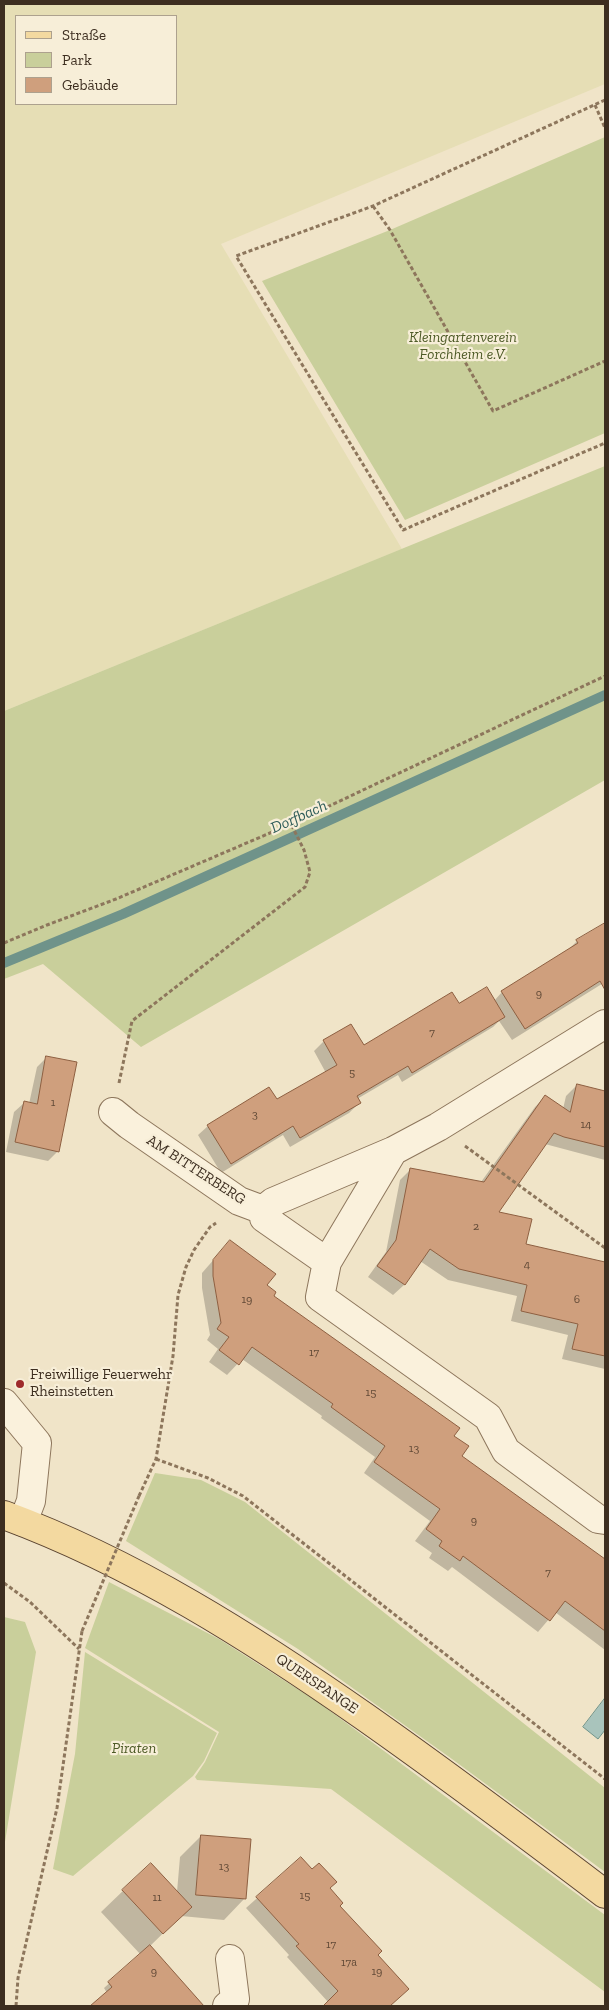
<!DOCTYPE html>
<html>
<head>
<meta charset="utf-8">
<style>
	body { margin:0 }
	#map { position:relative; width:609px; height:2010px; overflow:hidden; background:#f0e4c8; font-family:"Zilla Slab",serif }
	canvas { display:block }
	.frame { position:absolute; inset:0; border:5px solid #3d2e20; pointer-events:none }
	.legend { position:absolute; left:15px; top:15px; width:162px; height:90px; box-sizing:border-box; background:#f7eed8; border:1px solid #ada18e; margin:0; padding:6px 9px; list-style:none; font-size:15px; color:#3d2e20 }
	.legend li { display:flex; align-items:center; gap:10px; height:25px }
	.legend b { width:25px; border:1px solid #ada18e }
</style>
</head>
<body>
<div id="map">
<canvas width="609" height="2010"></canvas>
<div class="frame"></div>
<ul class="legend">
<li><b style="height:6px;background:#f3d9a0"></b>Straße</li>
<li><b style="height:14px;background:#c9cf9b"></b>Park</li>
<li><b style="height:14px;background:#cf9f7d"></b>Gebäude</li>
</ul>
</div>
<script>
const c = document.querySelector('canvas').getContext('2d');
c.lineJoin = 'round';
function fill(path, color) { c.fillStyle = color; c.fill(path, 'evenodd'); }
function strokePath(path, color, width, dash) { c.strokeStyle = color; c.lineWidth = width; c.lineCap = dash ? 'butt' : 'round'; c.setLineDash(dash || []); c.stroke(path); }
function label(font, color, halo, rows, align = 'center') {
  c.font = font + ' "Zilla Slab",serif'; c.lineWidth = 4.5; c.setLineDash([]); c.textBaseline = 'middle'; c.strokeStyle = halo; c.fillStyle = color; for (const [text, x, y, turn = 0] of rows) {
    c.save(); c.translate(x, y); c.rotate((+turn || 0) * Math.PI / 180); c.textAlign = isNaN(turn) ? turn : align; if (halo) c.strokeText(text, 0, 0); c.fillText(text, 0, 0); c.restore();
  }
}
fill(new Path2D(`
	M 4,4 L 605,4 L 605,84 L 221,244 L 402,549 L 4,711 ZM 16,16 L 176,16 L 176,104 L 16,104 Z`), '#e6deb5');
fill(new Path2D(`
	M 605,137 L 605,433 L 405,520 L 262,281 L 390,230 Z
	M 605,466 L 605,780 L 141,1047 L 43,964 L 4,979 L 4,711 Z
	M 155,1473 L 201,1480 L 245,1502 L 605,1788 L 605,1872 L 452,1759 L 298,1649 L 126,1541 Z
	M 109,1582 L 219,1639 L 318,1702 L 605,1915 L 605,1992 L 331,1789 L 197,1780 L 195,1777 L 205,1762 L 219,1732 L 85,1648 Z
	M 4,1617 L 25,1622 L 36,1652 L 4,1848 Z
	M 85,1652 L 217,1733 L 204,1761 L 193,1776 L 73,1876 L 53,1869 L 75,1754 Z`), '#c9cf9b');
const water = new Path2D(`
	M 605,1698 L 605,1730 L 598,1739 L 583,1727 Z`);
fill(water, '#a9c4bc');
strokePath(water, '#6f938a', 1);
fill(new Path2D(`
	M 605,925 L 605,982 L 512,1040 L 499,1021 L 493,1027 L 402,1082 L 398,1075 L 357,1099 L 359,1103 L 349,1113 L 290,1147 L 283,1135 L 221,1173 L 198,1135 L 208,1126 L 276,1101 L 326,1073 L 314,1051 L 324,1041 L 363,1047 L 459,1005 L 494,1001 L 502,992 L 565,953 L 577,941 Z
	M 47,1057 L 58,1151 L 48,1161 L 6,1152 L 14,1112 L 24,1103 L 29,1104 L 37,1067 Z
	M 577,1085 L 605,1092 L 605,1160 L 545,1144 L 496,1213 L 525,1245 L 576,1283 L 605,1289 L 605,1369 L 562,1359 L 568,1335 L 511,1321 L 517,1296 L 448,1280 L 420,1261 L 404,1285 L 393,1295 L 368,1277 L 386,1252 L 400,1180 L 410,1170 L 481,1182 L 535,1107 L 546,1096 L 563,1109 L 566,1096 Z
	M 230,1241 L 266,1285 L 272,1297 L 452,1436 L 460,1457 L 605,1560 L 605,1650 L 555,1612 L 538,1632 L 452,1567 L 448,1571 L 429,1558 L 432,1553 L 415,1541 L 430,1521 L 364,1473 L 375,1457 L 321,1418 L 322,1416 L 242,1359 L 227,1375 L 209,1362 L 218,1349 L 207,1340 L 210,1335 L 202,1288 L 202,1273 Z
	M 201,1836 L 245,1898 L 224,1920 L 181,1916 L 150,1946 L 195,1998 L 186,2006 L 91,2006 L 107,1993 L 104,1988 L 141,1955 L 101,1912 L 151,1864 L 177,1892 L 180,1857 Z
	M 301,1859 L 328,1888 L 338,1906 L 377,1955 L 397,1999 L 390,2006 L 325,2006 L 329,2003 L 287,1957 L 289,1955 L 246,1908 Z`), '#0003');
strokePath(new Path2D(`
	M 4,963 L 123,914 L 605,695`), '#6f938a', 10);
const building = new Path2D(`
	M 605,923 L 605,990 L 600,981 L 525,1029 L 501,991 L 578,943 L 576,940 Z
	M 487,987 L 505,1017 L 412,1073 L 408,1066 L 357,1096 L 361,1103 L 300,1138 L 293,1126 L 231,1164 L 207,1125 L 269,1087 L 277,1099 L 337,1065 L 323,1040 L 351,1024 L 364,1045 L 452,992 L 459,1003 Z
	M 46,1056 L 77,1062 L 59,1152 L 15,1142 L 24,1101 L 37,1104 Z
	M 577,1084 L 605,1091 L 605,1147 L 564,1137 L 554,1133 L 499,1212 L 532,1219 L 526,1244 L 605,1262 L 605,1356 L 572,1349 L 578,1324 L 521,1311 L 527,1285 L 459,1269 L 430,1249 L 405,1285 L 377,1266 L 396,1240 L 410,1168 L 484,1182 L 545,1095 L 570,1112 Z
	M 230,1240 L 276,1274 L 267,1285 L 276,1292 L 274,1296 L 460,1428 L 454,1436 L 469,1446 L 462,1456 L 605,1559 L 605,1631 L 565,1601 L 550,1621 L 463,1556 L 460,1561 L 439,1546 L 442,1541 L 426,1529 L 440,1509 L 374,1462 L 385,1446 L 331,1407 L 333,1404 L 252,1347 L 239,1365 L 219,1350 L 229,1337 L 217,1329 L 221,1323 L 213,1276 L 213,1260 Z
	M 201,1835 L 251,1839 L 246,1899 L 196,1895 Z
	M 301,1857 L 312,1869 L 319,1863 L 337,1882 L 330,1888 L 343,1903 L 340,1906 L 382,1951 L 378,1955 L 409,1989 L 390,2006 L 323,2006 L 338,1991 L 296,1946 L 299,1944 L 256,1897 Z
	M 151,1863 L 192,1907 L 163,1934 L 122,1890 Z
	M 150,1945 L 204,2006 L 90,2006 L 112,1987 L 108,1982 Z`);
fill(building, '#cf9f7d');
strokePath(building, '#8d5f41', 1);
const minor = new Path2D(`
	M 113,1112 L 129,1125 L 239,1201 L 263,1210
	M 393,1151 L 327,1262 L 320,1297 L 488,1417 L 506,1451 L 598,1519 L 605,1520
	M 263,1210 L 273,1202 L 393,1151 L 438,1127 L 605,1024
	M 263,1210 L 264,1218 L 327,1262
	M 4,1403 L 37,1443 L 31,1501 L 23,1522
	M 227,2006 L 235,1999 L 230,1959`);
const major = new Path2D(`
	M 4,1515 C 134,1563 252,1638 365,1717 C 446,1774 526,1834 605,1894`);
strokePath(minor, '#8d765c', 30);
strokePath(major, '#5b4430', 30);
strokePath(new Path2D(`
	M 605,100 L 373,206 L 236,256 L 403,530 L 605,443
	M 595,105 L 605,128
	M 373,206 L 390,230 L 493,411 L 605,361
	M 4,943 L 47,925 L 116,899 L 291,824 L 605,676
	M 119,1083 L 132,1021 L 305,887 L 310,872 L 304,850 L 291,824
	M 465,1146 L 605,1248
	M 156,1459 L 208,1478 L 243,1496 L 605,1779
	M 139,1496 L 156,1459 L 173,1356 L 178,1295 L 186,1267 L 194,1250 L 210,1227 L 216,1223
	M 4,1583 L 30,1602 L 79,1649
	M 16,2006 L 18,1978 L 57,1808 L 82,1631`), '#8d765c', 3, [4, 2.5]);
strokePath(minor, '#faf1dc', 28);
strokePath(major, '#f3d9a0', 28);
strokePath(new Path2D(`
	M 82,1631 L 139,1496`), '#8d765c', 3, [4, 2.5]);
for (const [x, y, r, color] of [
	[20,1384,5,"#9e2a2b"]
]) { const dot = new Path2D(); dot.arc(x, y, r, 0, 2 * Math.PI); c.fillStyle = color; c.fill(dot); strokePath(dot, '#f7eed8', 2); }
label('12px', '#624a37', null, [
	["9",539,994],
	["7",432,1033],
	["5",352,1073],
	["1",53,1103],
	["3",255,1115],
	["14",586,1125],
	["2",476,1227],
	["4",527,1265],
	["19",247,1300],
	["6",577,1300],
	["17",314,1353],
	["15",371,1393],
	["13",414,1449],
	["9",474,1521],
	["7",548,1573],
	["13",224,1867],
	["15",305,1896],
	["11",157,1898],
	["17",331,1945],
	["17a",349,1963],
	["9",154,1972],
	["19",377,1972]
]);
label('italic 15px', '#4d5a26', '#f7eed8', [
	["Kleingartenverein",463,338],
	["Forchheim e.V.",463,355],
	["Piraten",134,1749]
]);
label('15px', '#3d2e20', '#f7eed8', [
	["AM BITTERBERG",196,1170,33],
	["QUERSPANGE",317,1684,34]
]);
label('15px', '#3d2e20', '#f7eed8', [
	["Freiwillige Feuerwehr",30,1375],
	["Rheinstetten",30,1392]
], 'left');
label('italic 16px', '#2f5d5a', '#f7eed8', [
	["Dorfbach",299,817,-24]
]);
</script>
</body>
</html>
